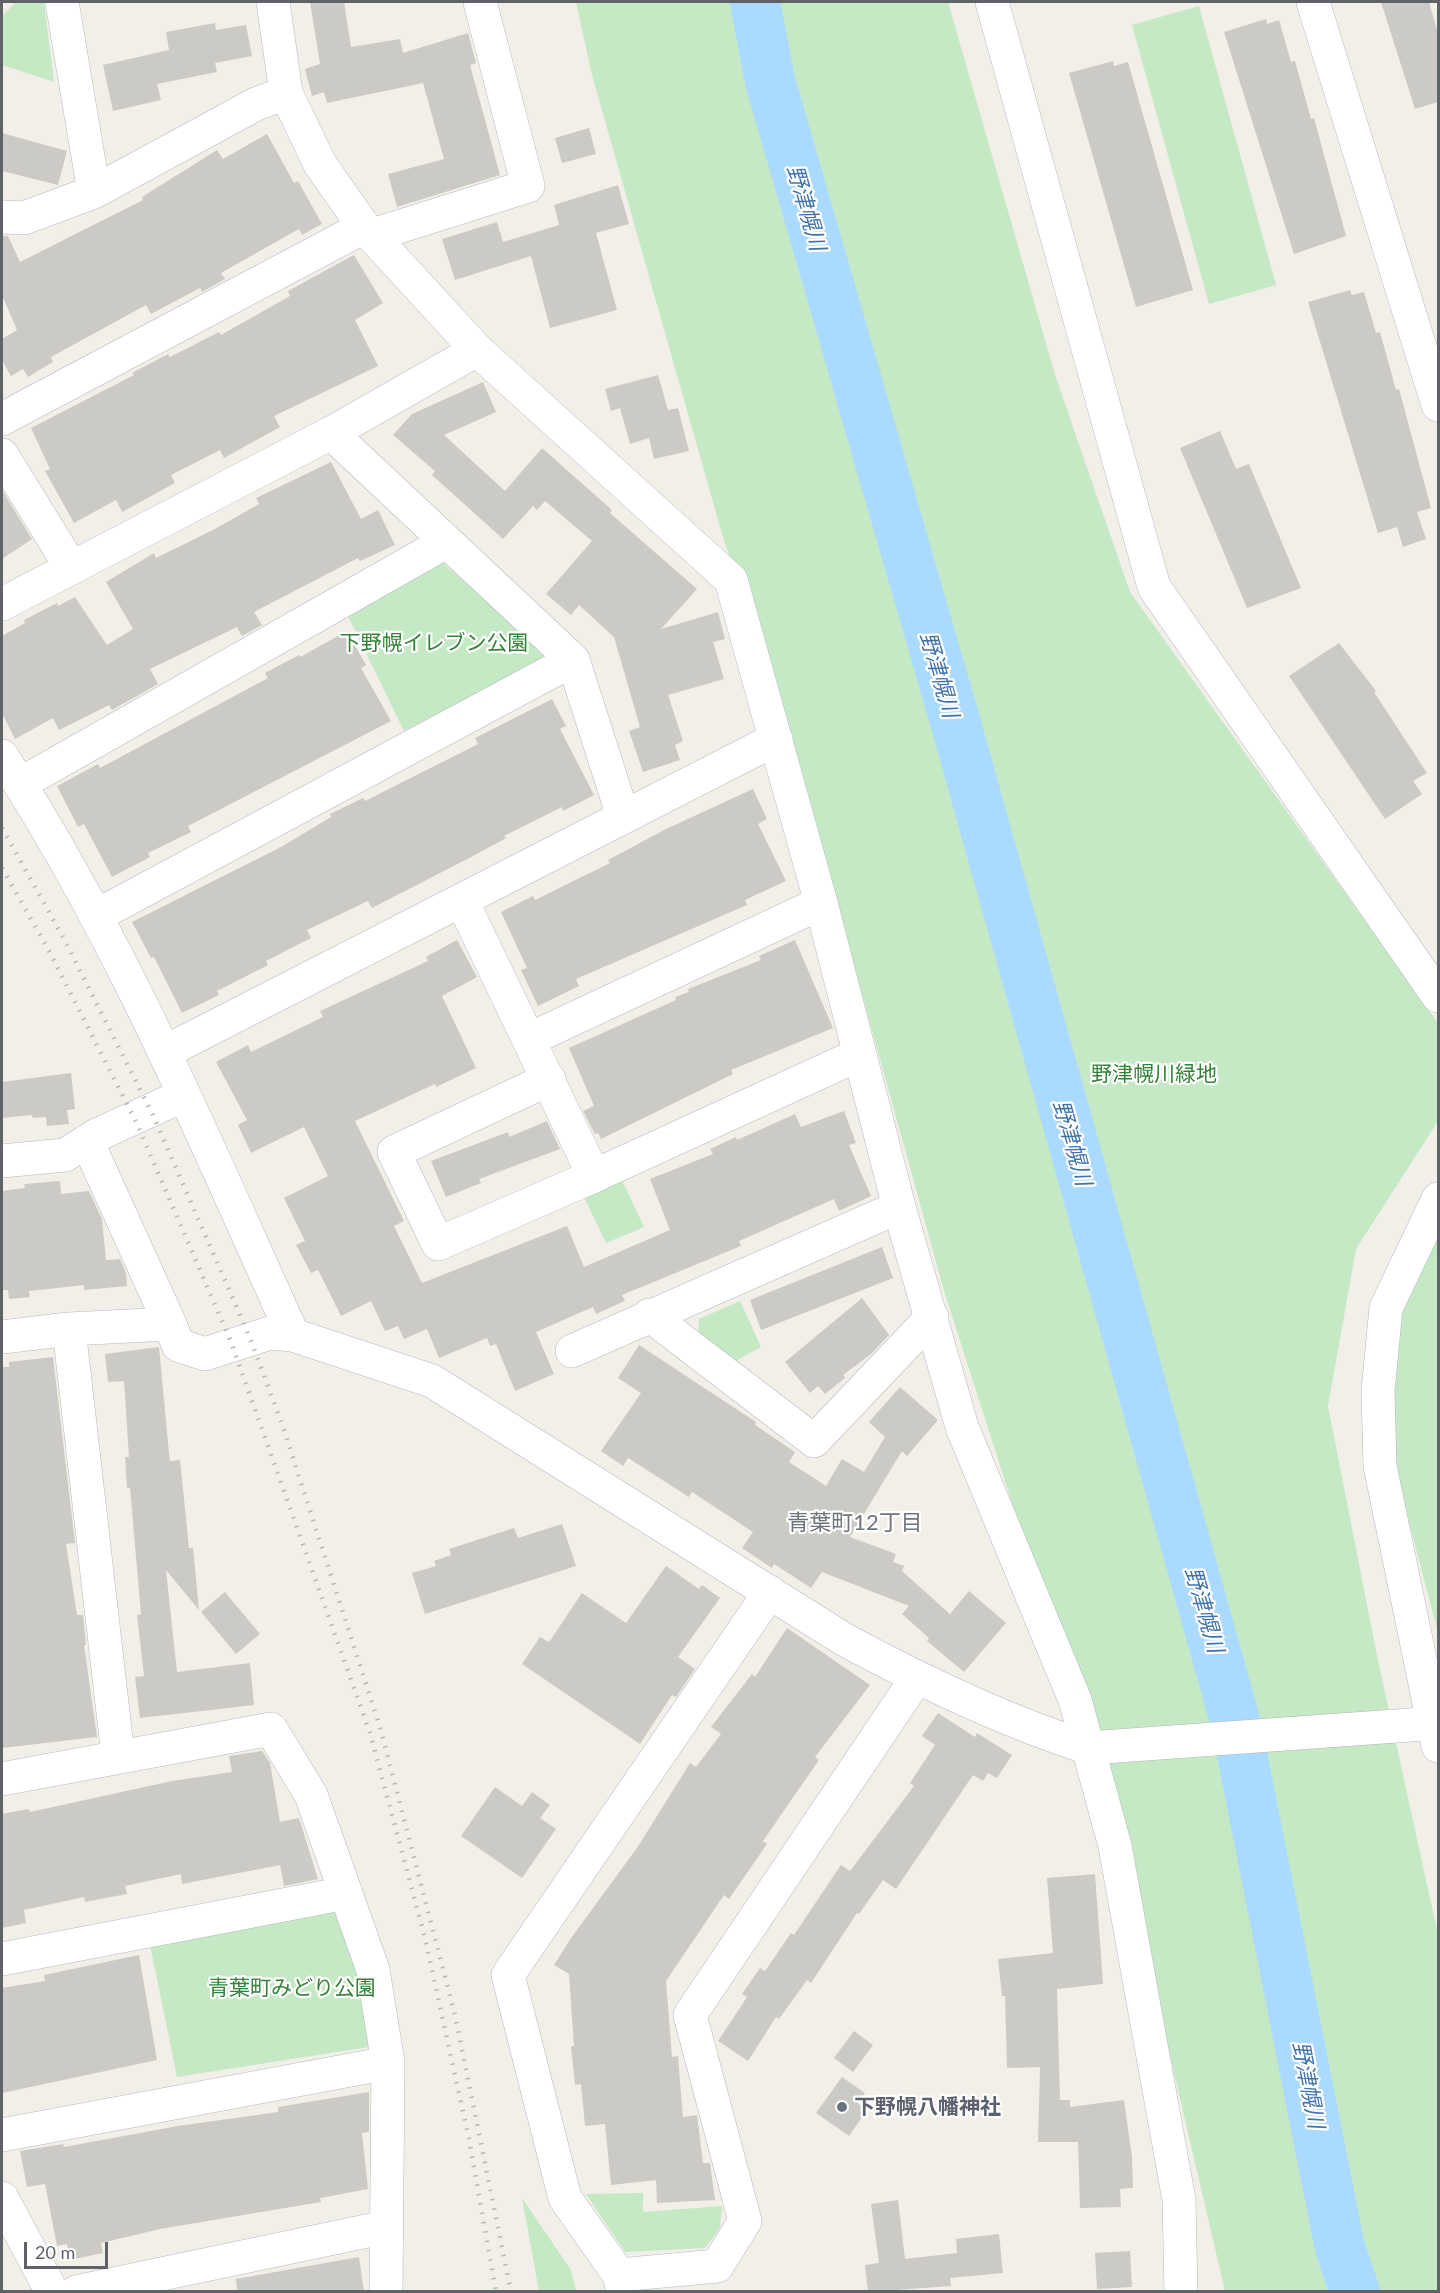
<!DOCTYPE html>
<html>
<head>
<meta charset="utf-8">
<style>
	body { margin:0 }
	#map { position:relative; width:1440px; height:2293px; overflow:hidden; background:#f1efe8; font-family:Lato,sans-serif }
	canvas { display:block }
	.frame { position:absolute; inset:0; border:3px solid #5f6368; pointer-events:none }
	.scale { position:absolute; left:24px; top:2242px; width:84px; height:27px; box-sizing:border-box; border:3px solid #5f6368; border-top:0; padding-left:8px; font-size:18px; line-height:21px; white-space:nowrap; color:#5f6368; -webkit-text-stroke:4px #fff; paint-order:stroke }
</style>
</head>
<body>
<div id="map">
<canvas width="1440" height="2293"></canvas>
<div class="frame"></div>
<div class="scale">20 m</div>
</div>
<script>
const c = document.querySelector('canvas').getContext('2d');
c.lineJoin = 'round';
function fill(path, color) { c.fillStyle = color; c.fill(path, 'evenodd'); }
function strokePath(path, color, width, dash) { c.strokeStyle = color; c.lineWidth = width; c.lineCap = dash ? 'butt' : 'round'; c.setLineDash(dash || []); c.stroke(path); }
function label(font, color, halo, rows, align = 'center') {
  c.font = font + ' Lato,"Noto Sans JP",sans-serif'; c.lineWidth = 4.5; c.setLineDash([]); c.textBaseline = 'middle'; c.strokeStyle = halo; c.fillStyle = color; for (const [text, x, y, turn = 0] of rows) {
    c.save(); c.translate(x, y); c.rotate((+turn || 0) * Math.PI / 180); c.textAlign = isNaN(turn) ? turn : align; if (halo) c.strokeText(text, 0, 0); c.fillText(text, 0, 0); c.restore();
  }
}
fill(new Path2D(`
	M 16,2 L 44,2 L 54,82 L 2,65 L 2,16 Z
	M 576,2 L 948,2 L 1055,375 L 1130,592 L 1438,1023 L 1438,1121 L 1356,1249 L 1328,1406 L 1377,1656 L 1438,1935 L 1438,2291 L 1225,2291 L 1153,1983 L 1016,1515 L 945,1294 L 836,900 L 772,686 L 722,534 L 592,75 Z
	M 1199,6 L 1276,285 L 1209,304 L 1132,25 Z
	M 443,563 L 550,657 L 404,731 L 348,616 Z
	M 621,1178 L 644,1227 L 606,1243 L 583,1195 Z
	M 1438,1225 L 1438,1633 L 1394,1464 L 1393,1389 L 1401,1317 L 1428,1245 Z
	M 740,1301 L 761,1347 L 732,1363 L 698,1341 L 699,1319 Z
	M 337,1907 L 363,1978 L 375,2046 L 177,2077 L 150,1945 Z
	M 643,2193 L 643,2212 L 722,2206 L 720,2228 L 705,2248 L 625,2252 L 586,2194 Z
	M 522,2198 L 571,2270 L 576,2291 L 539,2291 Z`), '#c5e8c5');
strokePath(new Path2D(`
	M 755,2 L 770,81 L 955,721 L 1236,1724 L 1340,2248 L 1355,2292`), '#aadaff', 50);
fill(new Path2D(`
	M 310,2 L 344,2 L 351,47 L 400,39 L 403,53 L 468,33 L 476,63 L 470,65 L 500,175 L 397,207 L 388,174 L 444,159 L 423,83 L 327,103 L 324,92 L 312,96 L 305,69 L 320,64 Z
	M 1381,2 L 1429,2 L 1438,33 L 1438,102 L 1415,109 Z
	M 1266,19 L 1267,24 L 1279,20 L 1291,62 L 1295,61 L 1311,119 L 1314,118 L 1346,236 L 1294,254 L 1224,32 Z
	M 215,23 L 216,30 L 246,25 L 252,56 L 215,63 L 217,72 L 157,84 L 161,100 L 113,111 L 103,65 L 169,50 L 166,32 Z
	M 1113,61 L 1114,66 L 1128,62 L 1193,290 L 1136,307 L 1069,73 Z
	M 589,128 L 596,154 L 562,163 L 555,138 Z
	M 2,133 L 67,151 L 58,185 L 2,171 Z
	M 267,134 L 294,183 L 298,181 L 322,224 L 302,235 L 299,229 L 221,273 L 225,279 L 202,292 L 200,288 L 151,314 L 146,305 L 51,357 L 53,362 L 28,377 L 23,369 L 11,376 L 2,360 L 2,339 L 17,330 L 2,295 L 2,236 L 8,236 L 20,262 L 143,200 L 142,197 L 217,150 L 223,159 Z
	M 618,185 L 629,224 L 596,233 L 617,310 L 550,328 L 531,256 L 455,280 L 442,239 L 497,222 L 503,242 L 559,225 L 554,205 Z
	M 354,255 L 383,303 L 355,320 L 378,366 L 274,416 L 280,427 L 224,458 L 220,450 L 171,475 L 175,483 L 122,512 L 116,500 L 74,523 L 45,471 L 50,469 L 31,428 L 134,375 L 132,373 L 168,354 L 170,357 L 219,332 L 221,335 L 290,296 L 288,291 Z
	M 1350,290 L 1352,295 L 1364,292 L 1376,333 L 1380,332 L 1396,390 L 1399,389 L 1431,508 L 1417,512 L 1426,539 L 1403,547 L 1397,527 L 1378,533 L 1308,302 Z
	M 658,375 L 668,410 L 678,408 L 689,451 L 654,459 L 649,438 L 630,444 L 620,408 L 611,411 L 605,389 Z
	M 483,382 L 496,412 L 444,435 L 505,491 L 542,448 L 612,510 L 610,513 L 697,589 L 661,629 L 718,612 L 725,639 L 713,642 L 724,679 L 668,695 L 683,741 L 675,745 L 680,760 L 643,772 L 629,731 L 640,727 L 614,637 L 579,605 L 571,615 L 546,594 L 592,541 L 545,501 L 537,510 L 533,506 L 503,539 L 432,475 L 435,471 L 393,435 L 412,414 Z
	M 1220,431 L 1236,469 L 1249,464 L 1301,588 L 1247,608 L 1180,448 Z
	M 331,462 L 361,519 L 378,510 L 395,545 L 360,561 L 358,558 L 254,612 L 262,625 L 242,636 L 237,627 L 150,669 L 158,684 L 112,710 L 109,705 L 59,730 L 53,718 L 15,739 L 2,713 L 2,636 L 25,623 L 24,620 L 57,603 L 58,606 L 75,597 L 107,645 L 133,629 L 106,582 L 154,553 L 156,558 L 213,530 L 259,504 L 256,498 Z
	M 2,490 L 32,539 L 2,559 Z
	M 347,631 L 366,665 L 361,668 L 391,721 L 188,826 L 191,832 L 148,853 L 150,857 L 112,877 L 84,824 L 78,827 L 57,786 L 98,764 L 100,768 L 268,678 L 265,673 L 299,655 L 300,657 Z
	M 1339,643 L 1376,691 L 1374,692 L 1427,773 L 1413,781 L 1422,794 L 1385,819 L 1289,676 Z
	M 552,699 L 566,726 L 560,729 L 594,795 L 563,811 L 562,807 L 504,836 L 506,838 L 475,855 L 372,908 L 368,901 L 307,930 L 311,938 L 266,961 L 268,965 L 217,991 L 219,995 L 182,1013 L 154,957 L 151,958 L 132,922 L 281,847 L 331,817 L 330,814 L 363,798 L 365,801 L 478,744 L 475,738 Z
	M 753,789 L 767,819 L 758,824 L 786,881 L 745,900 L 747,905 L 576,979 L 579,986 L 538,1006 L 521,970 L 527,968 L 501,912 L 533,896 L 535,900 L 610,863 L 608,860 L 666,829 Z
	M 457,940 L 477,977 L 442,996 L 476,1068 L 436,1087 L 435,1084 L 355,1121 L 404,1221 L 394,1226 L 422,1283 L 567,1226 L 584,1267 L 670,1230 L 650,1179 L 713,1154 L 710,1149 L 736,1137 L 737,1140 L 795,1114 L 801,1127 L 844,1111 L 856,1143 L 849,1145 L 871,1196 L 839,1211 L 834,1199 L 739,1241 L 741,1246 L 622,1295 L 625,1301 L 596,1314 L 593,1307 L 536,1332 L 554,1374 L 515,1391 L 496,1344 L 490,1346 L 487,1338 L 439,1358 L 427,1329 L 404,1339 L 398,1326 L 385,1331 L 371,1301 L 341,1316 L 318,1270 L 311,1273 L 296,1245 L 305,1241 L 284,1198 L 328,1176 L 304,1127 L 251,1153 L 238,1125 L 247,1120 L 216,1062 L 248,1045 L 251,1052 L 323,1017 L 320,1011 L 428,961 L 426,957 Z
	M 795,940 L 833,1028 L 731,1070 L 733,1074 L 601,1139 L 598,1133 L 595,1134 L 583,1111 L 594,1106 L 569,1048 L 676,1000 L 675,997 L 689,992 L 688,989 L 761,960 L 759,956 Z
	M 71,1073 L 75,1109 L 67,1110 L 69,1124 L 47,1126 L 46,1117 L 33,1118 L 32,1115 L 2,1118 L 2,1082 Z
	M 547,1121 L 560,1149 L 479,1179 L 481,1183 L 446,1197 L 431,1161 L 508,1132 L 509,1137 Z
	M 60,1181 L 61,1194 L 89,1191 L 102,1219 L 106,1260 L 120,1259 L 126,1273 L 127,1286 L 84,1290 L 84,1285 L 29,1291 L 30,1297 L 9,1299 L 8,1290 L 2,1290 L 2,1191 L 25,1188 L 24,1184 Z
	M 882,1247 L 893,1278 L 761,1330 L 750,1300 Z
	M 862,1298 L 889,1335 L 871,1354 L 843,1375 L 845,1378 L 825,1394 L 818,1386 L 810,1393 L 785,1362 Z
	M 639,1345 L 756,1422 L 755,1425 L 795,1452 L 789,1462 L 826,1486 L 842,1459 L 864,1472 L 885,1437 L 869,1422 L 900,1387 L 938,1420 L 907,1456 L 902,1451 L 850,1537 L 896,1554 L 893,1562 L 904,1566 L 902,1571 L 950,1614 L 969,1591 L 1006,1623 L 964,1672 L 927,1641 L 929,1638 L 902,1614 L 909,1606 L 822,1572 L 811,1588 L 774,1564 L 772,1568 L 742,1548 L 753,1532 L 692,1492 L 689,1497 L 628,1458 L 623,1466 L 601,1451 L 641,1393 L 618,1378 Z
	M 159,1347 L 169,1453 L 170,1461 L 180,1460 L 189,1548 L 193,1548 L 199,1610 L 166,1570 L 177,1672 L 250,1663 L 254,1705 L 140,1718 L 135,1677 L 144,1676 L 137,1615 L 141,1614 L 130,1488 L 127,1488 L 125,1457 L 129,1457 L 124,1381 L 108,1382 L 105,1354 Z
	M 53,1357 L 75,1543 L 66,1544 L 77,1615 L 83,1615 L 86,1645 L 84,1645 L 97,1737 L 2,1748 L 2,1367 L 9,1367 L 9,1362 Z
	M 562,1524 L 576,1566 L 425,1614 L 412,1573 L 436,1566 L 434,1561 L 451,1555 L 449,1549 L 514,1528 L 518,1538 Z
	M 666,1566 L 699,1589 L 702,1585 L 720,1598 L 678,1657 L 695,1669 L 676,1697 L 672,1695 L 640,1744 L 522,1664 L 540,1637 L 549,1642 L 582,1593 L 626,1623 Z
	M 225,1592 L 260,1634 L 236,1654 L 201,1612 Z
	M 787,1628 L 870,1685 L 815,1757 L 819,1760 L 763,1841 L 767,1844 L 729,1899 L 724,1895 L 666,1981 L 672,2057 L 678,2056 L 683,2117 L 697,2115 L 703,2163 L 710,2163 L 715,2200 L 657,2203 L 656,2180 L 611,2185 L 605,2124 L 585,2126 L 581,2084 L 575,2085 L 571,2046 L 574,2046 L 569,1974 L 554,1965 L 571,1938 L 637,1848 L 690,1763 L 696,1767 L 721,1734 L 711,1727 L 752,1674 L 755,1677 Z
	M 938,1713 L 975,1737 L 977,1733 L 1012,1755 L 997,1778 L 988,1773 L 983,1781 L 973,1775 L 896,1889 L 883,1880 L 859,1914 L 857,1913 L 811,1983 L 807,1980 L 779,2019 L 776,2017 L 748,2061 L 718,2041 L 747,1997 L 742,1994 L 760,1968 L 765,1971 L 791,1933 L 794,1935 L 841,1865 L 850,1871 L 914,1786 L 910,1783 L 935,1745 L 922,1736 Z
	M 262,1751 L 270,1763 L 280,1822 L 299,1818 L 318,1879 L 284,1886 L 280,1865 L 182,1884 L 181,1874 L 125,1886 L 127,1894 L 85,1902 L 84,1897 L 24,1910 L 26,1923 L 2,1928 L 2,1814 L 29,1809 L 30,1812 L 172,1781 L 232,1772 L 229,1756 Z
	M 495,1787 L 522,1806 L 532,1792 L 550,1805 L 540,1818 L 556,1829 L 522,1878 L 461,1836 Z
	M 1095,1874 L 1103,1984 L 1057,1989 L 1060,2100 L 1070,2100 L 1070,2107 L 1124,2100 L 1132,2157 L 1133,2188 L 1120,2189 L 1121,2207 L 1080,2208 L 1078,2142 L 1038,2142 L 1040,2067 L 1007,2068 L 1005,1996 L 1002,1996 L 998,1959 L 1053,1953 L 1047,1878 Z
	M 139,1955 L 157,2060 L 2,2093 L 2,1988 L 45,1981 L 44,1975 Z
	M 854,2031 L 873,2045 L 853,2072 L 834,2058 Z
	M 842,2077 L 865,2093 L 858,2104 L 867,2110 L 849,2136 L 816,2113 Z
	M 369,2092 L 369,2132 L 362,2133 L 368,2189 L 320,2198 L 321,2202 L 160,2229 L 101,2243 L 103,2253 L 70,2260 L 67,2244 L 57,2246 L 45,2184 L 27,2187 L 20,2151 L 63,2144 L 64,2147 L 178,2126 L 278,2112 L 278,2107 Z
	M 898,2200 L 905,2259 L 957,2253 L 956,2239 L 999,2234 L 1003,2273 L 950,2278 L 951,2286 L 868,2292 L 865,2265 L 879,2263 L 871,2204 Z
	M 1130,2251 L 1132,2287 L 1097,2289 L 1095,2253 Z
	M 359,2257 L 364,2292 L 237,2292 L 236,2279 Z`), '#cccac5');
const street = new Path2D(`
	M 62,2 L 94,192
	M 992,2 L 1154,587 L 1438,996
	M 1313,2 L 1438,405
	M 2,217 L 24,218 L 94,192 L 256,104 L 286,93
	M 373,235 L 528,186 L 480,2
	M 2,419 L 364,227
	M 331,433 L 573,660 L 623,816
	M 2,455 L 71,567
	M 2,756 C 120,937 204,1139 293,1335 L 432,1381 L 845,1640 C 923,1682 1004,1721 1089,1748 L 1438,1723
	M 20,784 L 446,542
	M 462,901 L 594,1176 L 858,1055
	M 96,916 L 573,660
	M 530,1039 L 821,903
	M 165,1052 L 776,739
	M 549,1079 L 394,1152 L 438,1244 L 594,1176
	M 2,1161 L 65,1155 L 97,1135 L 184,1095
	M 649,1315 L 814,1441 L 932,1317
	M 170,1324 L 178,1345 L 205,1354 L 270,1333 L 293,1335
	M 69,1329 L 118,1756
	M 2,1337 L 69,1329 L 170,1324 L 87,1141
	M 572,1351 L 899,1207
	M 2,1779 L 271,1729 L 311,1795 L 373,1970 L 388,2063 L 386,2292
	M 2,1959 L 346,1893
	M 2,2135 L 388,2063
	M 619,2275 L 717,2266 L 745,2221 L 690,2015 L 916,1679
	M 76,2292 L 386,2227
	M 623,2292 L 619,2275 L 565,2198 L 508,1975 L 770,1592`);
const secondary = new Path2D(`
	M 273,2 L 286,93 L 320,164 L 364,227 L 477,350 L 731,580 L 821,903 L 899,1207 L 962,1427 L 1075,1700 L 1115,1846 L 1179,2200 L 1181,2292
	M 2,604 L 331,433 L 477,350
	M 1438,1199 L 1386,1308 L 1378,1391 L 1380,1466 L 1438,1746
	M 2,2198 L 52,2292`);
strokePath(street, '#b5b8bc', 34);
strokePath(secondary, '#b6babf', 34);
strokePath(street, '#fff', 33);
strokePath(secondary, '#fff', 33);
strokePath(new Path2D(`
	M 2,828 L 64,939 L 153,1115 L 250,1338 L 282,1424 L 380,1727 L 455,2015 L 511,2292
	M 2,868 L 47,947 L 137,1124 L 231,1342 L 370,1733 L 425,1938 L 469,2139 L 496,2292`), '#b6b7b8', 4.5, [1.5, 8]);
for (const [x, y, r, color] of [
	[842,2107,6,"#6b7280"]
]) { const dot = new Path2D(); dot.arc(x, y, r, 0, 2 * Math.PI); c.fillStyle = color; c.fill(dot); strokePath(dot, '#fff', 2); }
label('21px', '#348238', '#fff', [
	["下野幌イレブン公園",434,643],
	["野津幌川緑地",1154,1074],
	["青葉町みどり公園",292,1988]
]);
label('bold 21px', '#5b616d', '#fff', [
	["下野幌八幡神社",854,2107]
], 'left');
label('italic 22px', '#4174aa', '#fff', [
	["野津幌川",806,208,74],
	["野津幌川",939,675,74],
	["野津幌川",1072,1143,74],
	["野津幌川",1204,1610,74],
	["野津幌川",1308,2085,79]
]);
label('22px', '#70757a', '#fff', [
	["青葉町12丁目",855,1523]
]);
</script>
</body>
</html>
